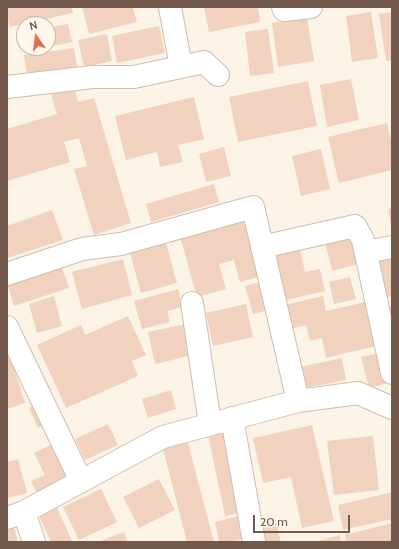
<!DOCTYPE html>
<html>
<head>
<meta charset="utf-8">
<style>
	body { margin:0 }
	#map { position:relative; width:399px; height:549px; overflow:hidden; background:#fbf3e5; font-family:Cabin,sans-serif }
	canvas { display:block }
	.frame { position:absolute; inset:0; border:8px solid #73594b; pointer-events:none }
	.north { position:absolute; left:16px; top:16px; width:40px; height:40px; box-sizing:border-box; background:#fef7eb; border:1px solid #c6b8ab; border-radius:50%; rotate:346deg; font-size:11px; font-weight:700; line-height:16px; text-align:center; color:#73594b }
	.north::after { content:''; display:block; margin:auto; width:14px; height:18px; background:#e16f4f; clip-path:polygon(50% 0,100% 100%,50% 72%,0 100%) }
	.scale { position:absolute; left:253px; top:515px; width:97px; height:18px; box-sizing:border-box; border:2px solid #73594b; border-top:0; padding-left:5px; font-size:12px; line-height:14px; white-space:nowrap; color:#73594b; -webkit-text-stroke:3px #fef7eb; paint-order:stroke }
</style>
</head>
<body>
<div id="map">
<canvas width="399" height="549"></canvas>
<div class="frame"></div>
<div class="north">N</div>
<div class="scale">20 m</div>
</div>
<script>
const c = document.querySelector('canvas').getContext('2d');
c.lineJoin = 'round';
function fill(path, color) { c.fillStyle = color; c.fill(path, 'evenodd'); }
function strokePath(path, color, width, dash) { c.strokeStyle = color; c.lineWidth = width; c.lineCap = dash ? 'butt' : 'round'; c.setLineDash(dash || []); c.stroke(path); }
fill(new Path2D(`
	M 7,7 L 72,7 L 73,13 L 9,27 Z
	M 82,7 L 136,7 L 133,8 L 137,22 L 89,34 Z
	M 204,7 L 258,7 L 260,22 L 209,32 Z
	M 371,12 L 378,58 L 352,62 L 346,16 Z
	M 392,12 L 392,60 L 386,61 L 379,14 Z
	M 307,18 L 314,61 L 278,67 L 272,23 Z
	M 68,24 L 72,42 L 48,47 L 48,28 Z
	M 159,26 L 165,53 L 117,63 L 112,36 Z
	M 268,29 L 274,73 L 250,76 L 245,32 Z
	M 24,32 L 24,48 L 37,49 L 24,51 L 21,33 Z
	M 107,34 L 112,61 L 84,67 L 78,40 Z
	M 74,48 L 77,67 L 27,75 L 24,55 Z
	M 351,79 L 359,120 L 327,127 L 320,85 Z
	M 308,81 L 317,126 L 238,142 L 229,97 Z
	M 74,87 L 78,102 L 94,98 L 131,223 L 94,235 L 74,169 L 87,166 L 79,138 L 64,142 L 70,162 L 7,181 L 7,129 L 57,114 L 51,94 Z
	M 194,97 L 204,139 L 178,145 L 183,162 L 160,167 L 157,152 L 126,160 L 115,116 Z
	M 387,123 L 392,144 L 392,170 L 339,183 L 328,137 Z
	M 224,147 L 231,176 L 206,182 L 199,154 Z
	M 321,149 L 330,189 L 301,196 L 292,156 Z
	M 214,184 L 219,202 L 151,222 L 146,204 Z
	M 392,208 L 392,226 L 391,226 L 388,209 Z
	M 52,210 L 63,240 L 7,258 L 7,226 Z
	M 243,218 L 259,277 L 240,282 L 234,260 L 219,264 L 226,289 L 197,297 L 180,236 Z
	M 350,234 L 358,264 L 332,271 L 325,241 Z
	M 166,243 L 177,283 L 141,293 L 130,253 Z
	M 300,250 L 305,272 L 320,269 L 325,291 L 286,300 L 276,255 Z
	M 392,255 L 392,296 L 384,298 L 375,259 Z
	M 123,259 L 132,295 L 82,309 L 72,272 Z
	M 61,265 L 69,288 L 14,306 L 7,283 Z
	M 350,277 L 356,299 L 334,304 L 329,282 Z
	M 261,282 L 268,310 L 253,314 L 245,286 Z
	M 178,289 L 183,307 L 167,311 L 170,322 L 142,329 L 134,301 Z
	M 54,296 L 62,326 L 37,333 L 29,304 Z
	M 323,296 L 326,311 L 365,302 L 376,346 L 326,358 L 322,338 L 310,341 L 306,325 L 290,329 L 284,305 Z
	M 246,304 L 253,337 L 213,346 L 206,313 Z
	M 392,306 L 392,320 L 391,320 L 388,307 Z
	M 128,316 L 146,355 L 132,361 L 138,376 L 66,408 L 37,345 L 81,325 L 85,335 Z
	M 186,324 L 193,355 L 155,364 L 148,332 Z
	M 380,353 L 388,383 L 369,388 L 361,357 Z
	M 342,358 L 346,380 L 304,388 L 300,367 Z
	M 11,359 L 25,403 L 7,409 L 7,360 Z
	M 171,390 L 176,409 L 148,418 L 142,399 Z
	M 40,402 L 49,422 L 38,428 L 29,408 Z
	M 108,424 L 118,445 L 85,460 L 75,439 Z
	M 312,425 L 334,521 L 302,528 L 291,477 L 263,483 L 253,438 Z
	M 225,426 L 243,512 L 225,516 L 207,430 Z
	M 373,436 L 379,490 L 334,495 L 327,441 Z
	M 187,439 L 214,542 L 187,542 L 162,445 Z
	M 59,441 L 76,476 L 38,495 L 31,481 L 45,475 L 34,453 Z
	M 18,459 L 27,493 L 7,498 L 7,462 Z
	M 159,479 L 175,510 L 139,528 L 123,497 Z
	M 101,489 L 117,522 L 79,540 L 63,507 Z
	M 392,492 L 392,519 L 343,530 L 338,505 Z
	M 57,508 L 72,541 L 69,542 L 51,542 L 39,516 Z
	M 243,515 L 248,538 L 230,542 L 219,542 L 215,522 Z
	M 275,518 L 281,542 L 263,542 L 258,522 Z
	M 392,523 L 392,542 L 346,542 L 345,535 Z
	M 13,524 L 18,542 L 7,542 L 7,525 Z
	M 124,532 L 128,542 L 98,542 Z
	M 340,535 L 341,542 L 319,542 L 318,541 Z`), '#f0d2be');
const minor = new Path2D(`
	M 170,7 L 181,67
	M 283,7 L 284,10 L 311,7
	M 7,87 L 92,77 L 134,77 L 204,62 L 218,75
	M 262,247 L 355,226 L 363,240 L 392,373
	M 366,252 L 392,247
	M 7,274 L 82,249 L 121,244 L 253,207 L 298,401
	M 192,303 L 210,424
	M 7,327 L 81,481
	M 232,418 L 254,542
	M 24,512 L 34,542
	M 7,518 L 24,512 L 163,437 L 298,401 L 358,393 L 392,408`);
strokePath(minor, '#cfbdaf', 24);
strokePath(minor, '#fff', 22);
</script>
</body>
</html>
